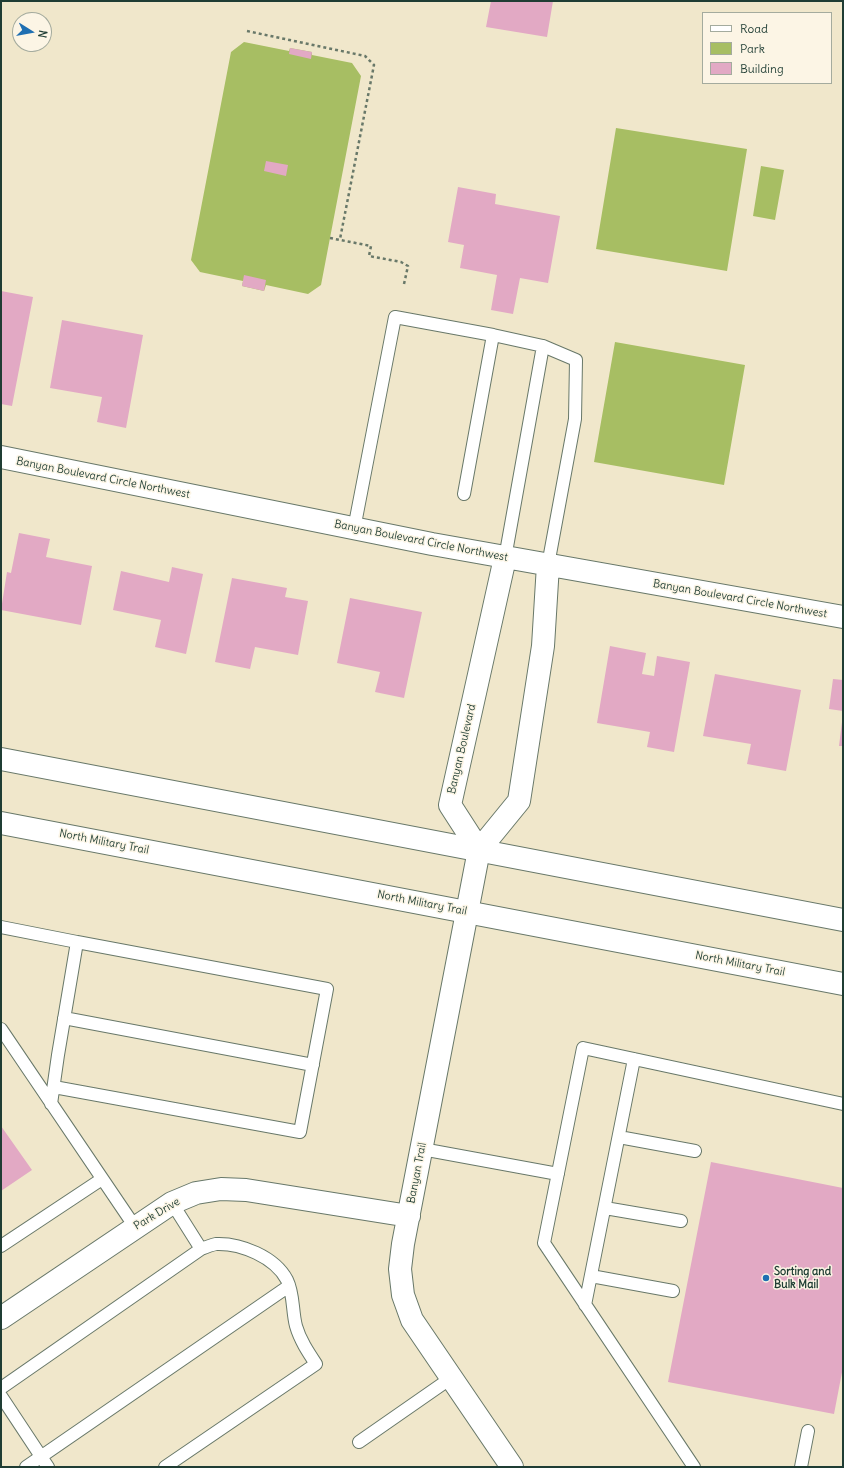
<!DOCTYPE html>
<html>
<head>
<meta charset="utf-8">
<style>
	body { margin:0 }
	#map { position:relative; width:844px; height:1468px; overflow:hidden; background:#f0e7cb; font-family:Delius,sans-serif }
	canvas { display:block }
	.frame { position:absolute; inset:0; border:2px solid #1f3d34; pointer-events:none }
	.legend { position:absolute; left:702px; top:12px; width:130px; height:72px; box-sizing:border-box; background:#fcf5e5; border:1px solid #a4ab9e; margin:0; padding:5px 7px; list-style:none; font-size:12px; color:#1f3d34 }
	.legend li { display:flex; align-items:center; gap:8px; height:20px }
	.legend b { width:20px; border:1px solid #a4ab9e }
	.north { position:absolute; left:12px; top:12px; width:40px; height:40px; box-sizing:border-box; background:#fcf5e5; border:1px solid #a4ab9e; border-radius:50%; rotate:101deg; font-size:11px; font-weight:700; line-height:16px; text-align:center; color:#1f3d34 }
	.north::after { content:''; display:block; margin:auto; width:14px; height:18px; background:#1f6fb2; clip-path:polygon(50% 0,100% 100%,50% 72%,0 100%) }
</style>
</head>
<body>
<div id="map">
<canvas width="844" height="1468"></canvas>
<div class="frame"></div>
<ul class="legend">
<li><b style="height:5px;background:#fff"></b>Road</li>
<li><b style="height:11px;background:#a7be63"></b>Park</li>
<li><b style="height:11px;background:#e2a9c4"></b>Building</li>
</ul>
<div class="north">N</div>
</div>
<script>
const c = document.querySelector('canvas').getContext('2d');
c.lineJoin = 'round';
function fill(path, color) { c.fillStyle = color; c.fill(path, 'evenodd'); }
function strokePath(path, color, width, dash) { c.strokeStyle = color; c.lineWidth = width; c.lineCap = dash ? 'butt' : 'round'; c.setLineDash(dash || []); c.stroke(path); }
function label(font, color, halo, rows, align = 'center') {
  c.font = font + ' Delius,sans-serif'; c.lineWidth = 3; c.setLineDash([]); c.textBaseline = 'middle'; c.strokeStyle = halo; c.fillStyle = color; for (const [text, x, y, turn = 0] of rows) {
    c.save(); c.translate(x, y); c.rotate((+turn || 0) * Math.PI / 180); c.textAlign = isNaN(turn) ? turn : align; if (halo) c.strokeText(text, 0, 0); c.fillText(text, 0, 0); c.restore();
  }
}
fill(new Path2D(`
	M 244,42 L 289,51 L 290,48 L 312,52 L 312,55 L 352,63 L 361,76 L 321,285 L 308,294 L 266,285 L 264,291 L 242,286 L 243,281 L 200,272 L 191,260 L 231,52 Z
	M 616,128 L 747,149 L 727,271 L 596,249 Z
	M 761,166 L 784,170 L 775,220 L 753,216 Z
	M 615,342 L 745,365 L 724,485 L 594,462 Z`), '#a7be63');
fill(new Path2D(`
	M 491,1 L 553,1 L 547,37 L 486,27 Z
	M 290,48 L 312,52 L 311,59 L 289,54 Z
	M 266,161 L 288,165 L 286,176 L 264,171 Z
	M 458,187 L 496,194 L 495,204 L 560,216 L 548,283 L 520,278 L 513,314 L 491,310 L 497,275 L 460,268 L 464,245 L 448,242 Z
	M 244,275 L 266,280 L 264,291 L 242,286 Z
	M 1,291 L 33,297 L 12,406 L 1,404 Z
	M 62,320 L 143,335 L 126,428 L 97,422 L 102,397 L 50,388 Z
	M 19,533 L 50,539 L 46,557 L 92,566 L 81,625 L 1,610 L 7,572 L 11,573 Z
	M 172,567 L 203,574 L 186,654 L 155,647 L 161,620 L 113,610 L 121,571 L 169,582 Z
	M 232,578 L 287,588 L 285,597 L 308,601 L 298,655 L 255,647 L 250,669 L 215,662 Z
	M 350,598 L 422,612 L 404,698 L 375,692 L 380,672 L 337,663 Z
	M 610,646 L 646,653 L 642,674 L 654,676 L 657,656 L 690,662 L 674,752 L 647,747 L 650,732 L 597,723 Z
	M 715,674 L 801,690 L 786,771 L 747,764 L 751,744 L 703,736 Z
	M 833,679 L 843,680 L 843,711 L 829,709 Z
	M 842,722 L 843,722 L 843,746 L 839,746 Z
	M 1,1126 L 32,1170 L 1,1191 Z
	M 711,1162 L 843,1188 L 843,1367 L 834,1414 L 668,1382 Z`), '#e2a9c4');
const lane = new Path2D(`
	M 493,335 L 543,346 L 576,360 L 575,419 L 548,565
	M 354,529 L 395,317 L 493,335 L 464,494
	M 505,558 L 543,346
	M 1,927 L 77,942 L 58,1055 L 51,1104
	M 64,1018 L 313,1065
	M 1,1029 L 135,1227
	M 54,1087 L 300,1132 L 327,989 L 77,942
	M 619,1137 L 695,1151
	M 422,1149 L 558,1174
	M 172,1203 L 201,1249
	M 605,1208 L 681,1221
	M 1,1246 L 102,1179
	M 591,1276 L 673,1291
	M 585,1305 L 634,1059
	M 1,1388 L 201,1249 C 206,1247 211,1245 216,1244 C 241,1243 275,1257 287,1280 C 294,1294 292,1311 296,1326 C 300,1340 308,1352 316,1364 L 165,1467
	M 1,1396 L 48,1467
	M 359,1442 L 451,1378
	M 26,1467 L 289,1286
	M 694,1467 L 544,1243 L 583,1048 L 843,1104
	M 801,1467 L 808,1431`);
const street = new Path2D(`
	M 1,457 L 432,544 L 843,617
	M 479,850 L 450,805 L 505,558
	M 1,1318 L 172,1203 L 196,1193 L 221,1189 L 246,1190 L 409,1216
	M 512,1467 L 412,1320 L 403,1295 L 400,1269 L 403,1244 L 479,850 L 519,801 L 543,646 L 548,565`);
const secondary = new Path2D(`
	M 1,759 L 843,920
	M 1,823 L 843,984`);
strokePath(lane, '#687869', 14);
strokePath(street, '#687869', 24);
strokePath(secondary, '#687869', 24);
strokePath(new Path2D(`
	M 247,31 L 365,56 L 374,65 L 340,239
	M 330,238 L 371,246 L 369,256 L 401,262 L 408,266 L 404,284`), '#687869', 2.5, [3, 3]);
strokePath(lane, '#fff', 12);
strokePath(street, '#fff', 22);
strokePath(secondary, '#fff', 22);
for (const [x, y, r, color] of [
	[766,1278,4,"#1f6fb2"]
]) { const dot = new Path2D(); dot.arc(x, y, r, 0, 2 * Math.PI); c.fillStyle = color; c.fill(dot); strokePath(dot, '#fcf5e5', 1.5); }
label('11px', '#1f3d34', '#fcf5e5', [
	["Banyan Boulevard Circle Northwest",103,478,11],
	["Banyan Boulevard Circle Northwest",421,541,11],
	["Banyan Boulevard Circle Northwest",740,599,10],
	["Banyan Boulevard",462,749,-77],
	["North Military Trail",104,842,11],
	["North Military Trail",422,903,11],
	["North Military Trail",740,964,11],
	["Banyan Trail",417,1173,-79],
	["Park Drive",157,1214,-31]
]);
label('bold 11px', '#1f3d34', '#fcf5e5', [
	["Sorting and",774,1272],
	["Bulk Mail",774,1285]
], 'left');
</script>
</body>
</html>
